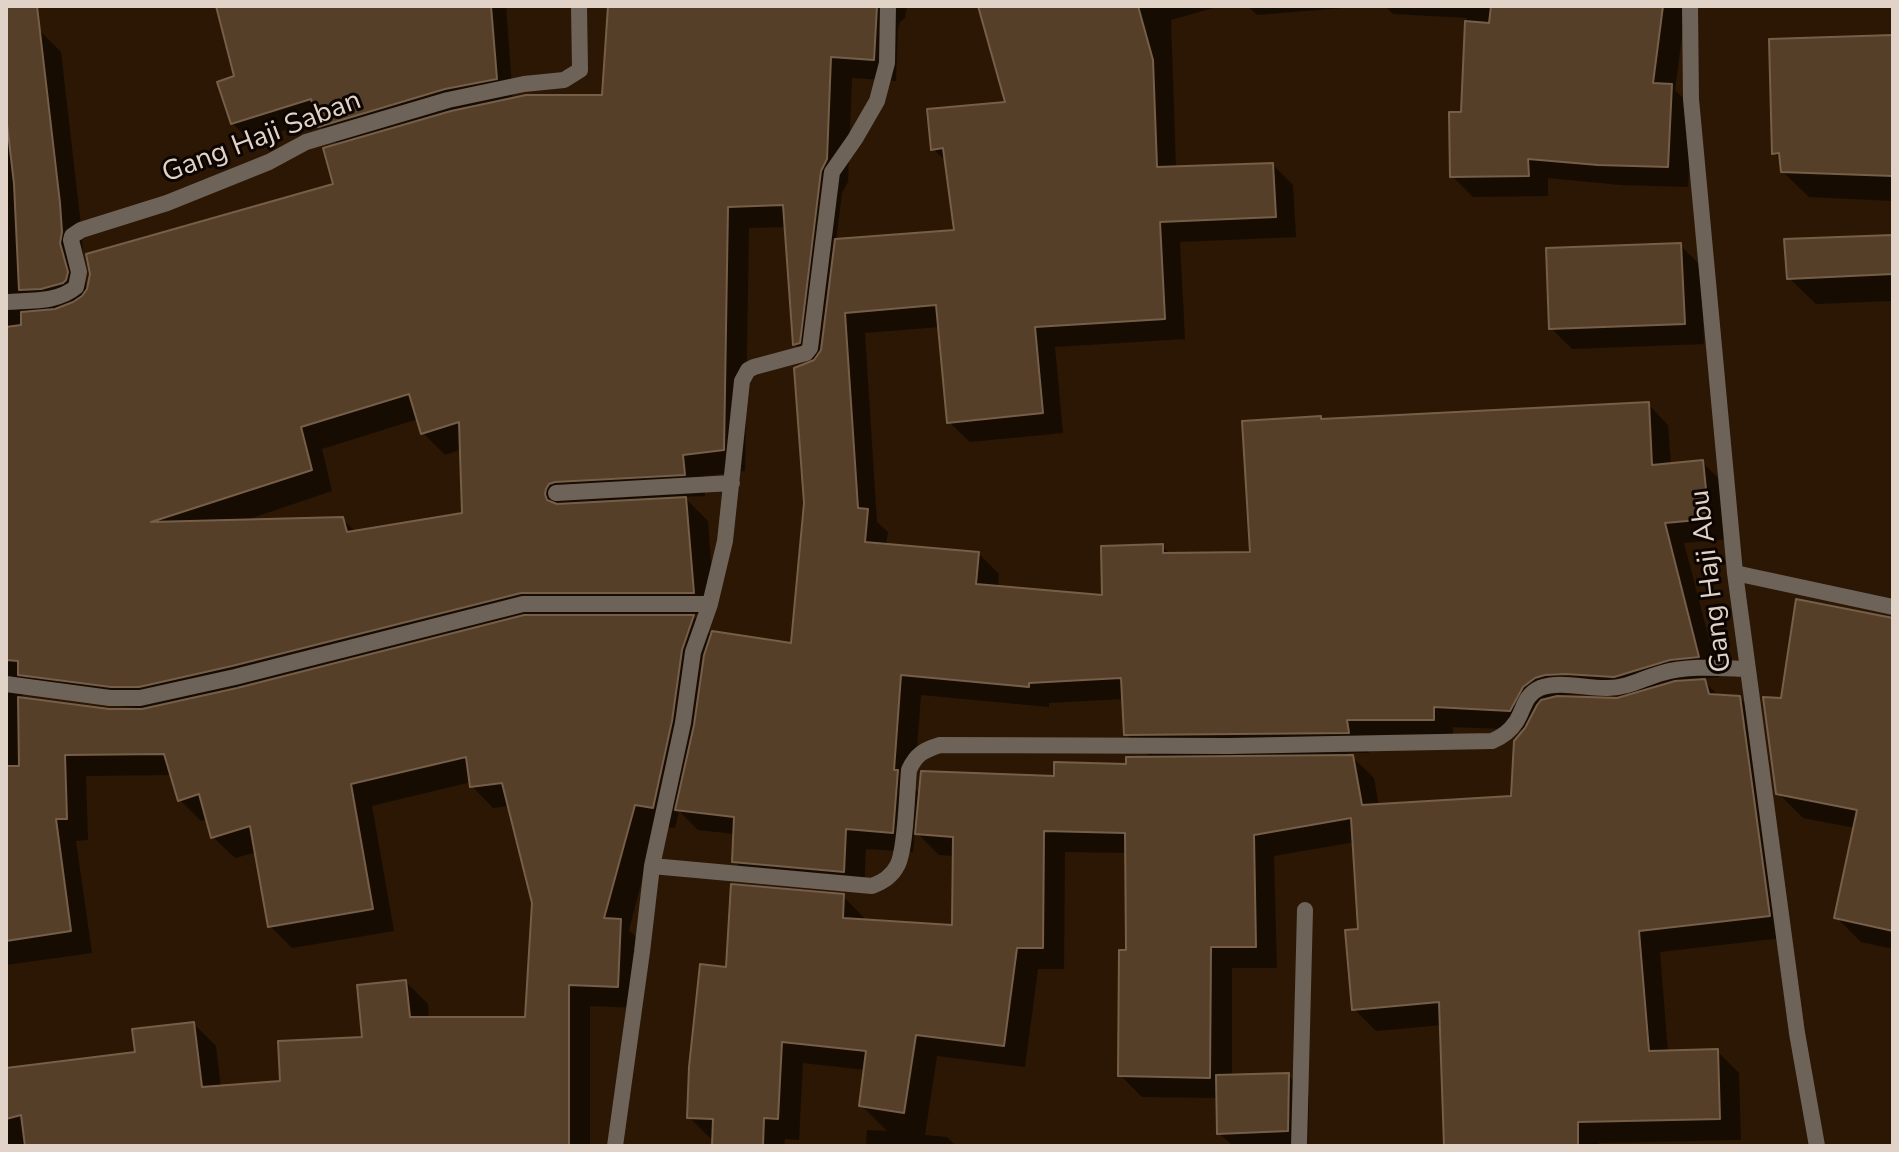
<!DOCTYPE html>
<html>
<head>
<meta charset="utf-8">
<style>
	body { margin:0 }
	#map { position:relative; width:1899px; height:1152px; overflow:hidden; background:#2b1703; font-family:"Nunito Sans",sans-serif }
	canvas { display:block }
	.frame { position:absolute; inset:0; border:8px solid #e1d3c7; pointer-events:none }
</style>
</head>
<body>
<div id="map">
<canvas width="1899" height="1152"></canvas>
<div class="frame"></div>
</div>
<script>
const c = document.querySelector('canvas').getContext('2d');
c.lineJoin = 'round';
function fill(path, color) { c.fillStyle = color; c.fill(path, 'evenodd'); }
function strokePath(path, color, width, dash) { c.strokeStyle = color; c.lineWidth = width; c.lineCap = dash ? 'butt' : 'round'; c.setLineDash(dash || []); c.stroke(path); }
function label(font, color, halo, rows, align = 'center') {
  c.font = font + ' "Nunito Sans",sans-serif'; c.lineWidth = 6; c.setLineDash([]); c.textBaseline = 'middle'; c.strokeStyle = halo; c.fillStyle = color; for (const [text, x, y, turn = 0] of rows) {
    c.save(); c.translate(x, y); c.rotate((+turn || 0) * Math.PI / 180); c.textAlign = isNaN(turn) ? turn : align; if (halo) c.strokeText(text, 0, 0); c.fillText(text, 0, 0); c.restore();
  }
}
fill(new Path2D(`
	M 218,6 L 506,6 L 513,100 L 604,97 L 610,6 L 907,6 L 905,18 L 900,22 L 898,28 L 896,81 L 852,78 L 848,182 L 842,193 L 836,241 L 956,231 L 947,162 L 933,149 L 1008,103 L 980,6 L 1220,6 L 1171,20 L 1176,168 L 1273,165 L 1293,185 L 1296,237 L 1180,242 L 1185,339 L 1055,347 L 1063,433 L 970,442 L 949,422 L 940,327 L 865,333 L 877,522 L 888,532 L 886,545 L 979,554 L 999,574 L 998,588 L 1104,597 L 1162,546 L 1171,555 L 1252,554 L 1323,421 L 1648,404 L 1668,425 L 1671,465 L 1702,462 L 1723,483 L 1729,539 L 1684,543 L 1719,677 L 1702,679 L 1720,697 L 1740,698 L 1761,720 L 1791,937 L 1660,952 L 1668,1052 L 1717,1051 L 1739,1073 L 1741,1140 L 1599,1143 L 1599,1146 L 1446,1146 L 1442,1025 L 1376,1031 L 1354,1009 L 1360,931 L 1355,842 L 1274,856 L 1277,968 L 1232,968 L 1232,1077 L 1288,1075 L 1309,1096 L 1308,1146 L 1233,1146 L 1219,1133 L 1218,1098 L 1142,1097 L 1120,1075 L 1128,952 L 1127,853 L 1065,852 L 1064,969 L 1038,969 L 1025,1067 L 937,1056 L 925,1135 L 947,1137 L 956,1146 L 866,1146 L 867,1130 L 887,1131 L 861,1105 L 866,1070 L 803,1063 L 799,1140 L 785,1139 L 784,1146 L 714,1146 L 714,1139 L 710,1138 L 689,1117 L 728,969 L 843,896 L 864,918 L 864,921 L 954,928 L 955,856 L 939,855 L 915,831 L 913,852 L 866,849 L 864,892 L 755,882 L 734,861 L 735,834 L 698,830 L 679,811 L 675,828 L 656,826 L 629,930 L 642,943 L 639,1008 L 590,1006 L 590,1146 L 6,1146 L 6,1070 L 138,1054 L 194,1024 L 216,1046 L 221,1088 L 282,1083 L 365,1039 L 406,982 L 428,1004 L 429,1019 L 527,1019 L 534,903 L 510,806 L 493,808 L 472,786 L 471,782 L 372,806 L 394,931 L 292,948 L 270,926 L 257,852 L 235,858 L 213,837 L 208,819 L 201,821 L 179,799 L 172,775 L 86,776 L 88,840 L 76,841 L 92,953 L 6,965 L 6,33 L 39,30 L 61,52 L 81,226 L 83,255 L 81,266 L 88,292 L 335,185 L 339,146 L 320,126 L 318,120 L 250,141 L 232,123 L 236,77 ZM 787,227 L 795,344 L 813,363 L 806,503 L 793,645 L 712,636 L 691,614 L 715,614 L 708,521 L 684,497 L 705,496 L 704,476 L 745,471 L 749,228 ZM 418,419 L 423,433 L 445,455 L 462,449 L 464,515 L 356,532 L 342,519 L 243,521 L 332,491 L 322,449 ZM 30,694 L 135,708 L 135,711 L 108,711 L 20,699 L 23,695 ZM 1587,694 L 1630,696 L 1599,701 L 1563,698 L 1563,695 ZM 921,695 L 1049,707 L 1049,703 L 1124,699 L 1126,734 L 1151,758 L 1128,766 L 1056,778 L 921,795 L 914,788 ZM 1453,727 L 1526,730 L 1513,798 L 1379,806 L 1374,778 L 1348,753 L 1369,753 L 1366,740 L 1453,740 Z
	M 1248,6 L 1367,6 L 1257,15 Z
	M 1385,6 L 1686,6 L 1675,90 L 1692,107 L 1688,187 L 1620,185 L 1548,178 L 1548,196 L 1473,197 L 1452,176 L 1463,114 L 1467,18 L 1393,14 Z
	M 1893,37 L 1893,201 L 1809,197 L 1782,171 L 1782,160 L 1774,153 Z
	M 1893,237 L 1893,301 L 1816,304 L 1789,278 Z
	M 1680,245 L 1701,266 L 1704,344 L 1572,349 L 1551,328 Z
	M 1893,619 L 1893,949 L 1861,942 L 1836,917 L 1855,828 L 1803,818 L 1778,793 L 1783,700 Z`), '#0007');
const building = new Path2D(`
	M 6,6 L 37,6 L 60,203 L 62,232 L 60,243 L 68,272 L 66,280 L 63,283 L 41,289 L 19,290 L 14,184 L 6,115 Z
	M 216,6 L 491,6 L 497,79 L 445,89 L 318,127 L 311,99 L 231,124 L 217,82 L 234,76 Z
	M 608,6 L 877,6 L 874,60 L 831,57 L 827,159 L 821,171 L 800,343 L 793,345 L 783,205 L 728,207 L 724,450 L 683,455 L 685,475 L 555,482 L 549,484 L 546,489 L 545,494 L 547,500 L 557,504 L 686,497 L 694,593 L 521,593 L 232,666 L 139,687 L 111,687 L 18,675 L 18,661 L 6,660 L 6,327 L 21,325 L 21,312 L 55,309 L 73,302 L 82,296 L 87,289 L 90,274 L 86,254 L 333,184 L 323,148 L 451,111 L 526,95 L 602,95 ZM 409,394 L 421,434 L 459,422 L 462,513 L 347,532 L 343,517 L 151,522 L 312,470 L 301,427 Z
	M 978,6 L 1138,6 L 1153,60 L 1157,167 L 1273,163 L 1276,217 L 1160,222 L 1165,319 L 1035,327 L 1043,413 L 947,423 L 936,305 L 845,313 L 858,508 L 868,509 L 865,542 L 979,552 L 976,584 L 1102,595 L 1101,546 L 1163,544 L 1163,553 L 1250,552 L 1242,421 L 1321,416 L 1321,419 L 1649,402 L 1652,465 L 1703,460 L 1709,519 L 1665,523 L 1699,657 L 1670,660 L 1614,677 L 1565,674 L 1545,675 L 1535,678 L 1523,687 L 1510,711 L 1434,707 L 1434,720 L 1347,720 L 1349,733 L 1124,735 L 1121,678 L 1029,683 L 1029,687 L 901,675 L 894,770 L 898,770 L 893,833 L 846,829 L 844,872 L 732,862 L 734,817 L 675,810 L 694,725 L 704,655 L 712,631 L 791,643 L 804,503 L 794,368 L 814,360 L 821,350 L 835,239 L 954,230 L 943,148 L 931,150 L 927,109 L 1005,102 Z
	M 1491,6 L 1663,6 L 1653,83 L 1672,84 L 1668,167 L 1598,165 L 1528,159 L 1529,176 L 1450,177 L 1449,112 L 1461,112 L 1465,21 L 1489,23 Z
	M 1893,35 L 1893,176 L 1781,172 L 1779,153 L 1772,154 L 1769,39 Z
	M 1893,235 L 1893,274 L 1787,279 L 1784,239 Z
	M 1681,243 L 1685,324 L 1549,329 L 1546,248 Z
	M 1796,599 L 1893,618 L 1893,931 L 1834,918 L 1857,810 L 1776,794 L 1763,697 L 1781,698 Z
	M 524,615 L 694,615 L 682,650 L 672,721 L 653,808 L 635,805 L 604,918 L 621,919 L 618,987 L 569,985 L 569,1146 L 25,1146 L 21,1115 L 6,1119 L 6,1068 L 135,1052 L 132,1029 L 194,1022 L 202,1087 L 280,1081 L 278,1041 L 362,1037 L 357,985 L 406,980 L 410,1017 L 525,1017 L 532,903 L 502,783 L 470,787 L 466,757 L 351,784 L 373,909 L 268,927 L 250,826 L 211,838 L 199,794 L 178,801 L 164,754 L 65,755 L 67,819 L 56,819 L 71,931 L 6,941 L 6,766 L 19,766 L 18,697 L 109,709 L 142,709 L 237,688 Z
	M 1705,679 L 1709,694 L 1740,696 L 1770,916 L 1639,931 L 1649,1051 L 1718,1049 L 1720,1119 L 1578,1122 L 1578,1146 L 1444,1146 L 1439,1002 L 1352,1010 L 1345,930 L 1358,929 L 1351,818 L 1254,835 L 1256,947 L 1211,947 L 1210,1078 L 1118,1076 L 1119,950 L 1126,950 L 1125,833 L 1044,831 L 1043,948 L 1017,948 L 1004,1046 L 916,1035 L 904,1113 L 859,1106 L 866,1051 L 782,1042 L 778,1119 L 764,1118 L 763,1146 L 712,1146 L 713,1119 L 687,1118 L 689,1067 L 700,964 L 726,967 L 731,884 L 844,894 L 843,918 L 952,925 L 953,837 L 915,834 L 921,771 L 1054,776 L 1054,762 L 1126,764 L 1126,757 L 1353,755 L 1362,805 L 1511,796 L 1514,741 L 1525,728 L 1537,705 L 1541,700 L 1557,696 L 1617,698 L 1675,681 Z
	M 1289,1073 L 1288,1131 L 1217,1134 L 1216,1075 Z`);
fill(building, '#553f29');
strokePath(building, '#765e48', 2);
strokePath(new Path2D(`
	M 1690,6 L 1691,99 L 1735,573 L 1797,1033 L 1817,1146
	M 6,302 C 30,300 57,303 76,287 L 79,272 L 71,240 L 72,236 L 81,230 L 167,203 L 269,162 L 306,142 L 448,100 L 524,84 L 564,80 L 580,70 L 579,6
	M 556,493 L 732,483
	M 1735,573 L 1893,607
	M 6,684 L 110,698 L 140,698 L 235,677 L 523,604 L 710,604
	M 652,866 L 872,886 C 883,882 892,876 897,866 C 906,851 907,790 909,770 C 916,754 924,750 940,745 L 1229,746 L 1492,741 C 1502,737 1510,731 1516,722 C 1524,710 1524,695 1540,688 C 1560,680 1587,689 1608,688 C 1628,688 1643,678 1662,673 C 1690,665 1719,668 1748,669
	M 615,1146 L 642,952 L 652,866 L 683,723 L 693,652 L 710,604 L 725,541 L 742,381 L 748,370 L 754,367 L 806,353 L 810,348 L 832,172 L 855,139 L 877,101 L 887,63 L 888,6
	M 1299,1146 L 1305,910`), '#6e6359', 16);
label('28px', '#e1d3c7', '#0d0501', [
	["Gang Haji Saban",262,138,-21],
	["Gang Haji Abu",1712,581,-97]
]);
</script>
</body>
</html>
